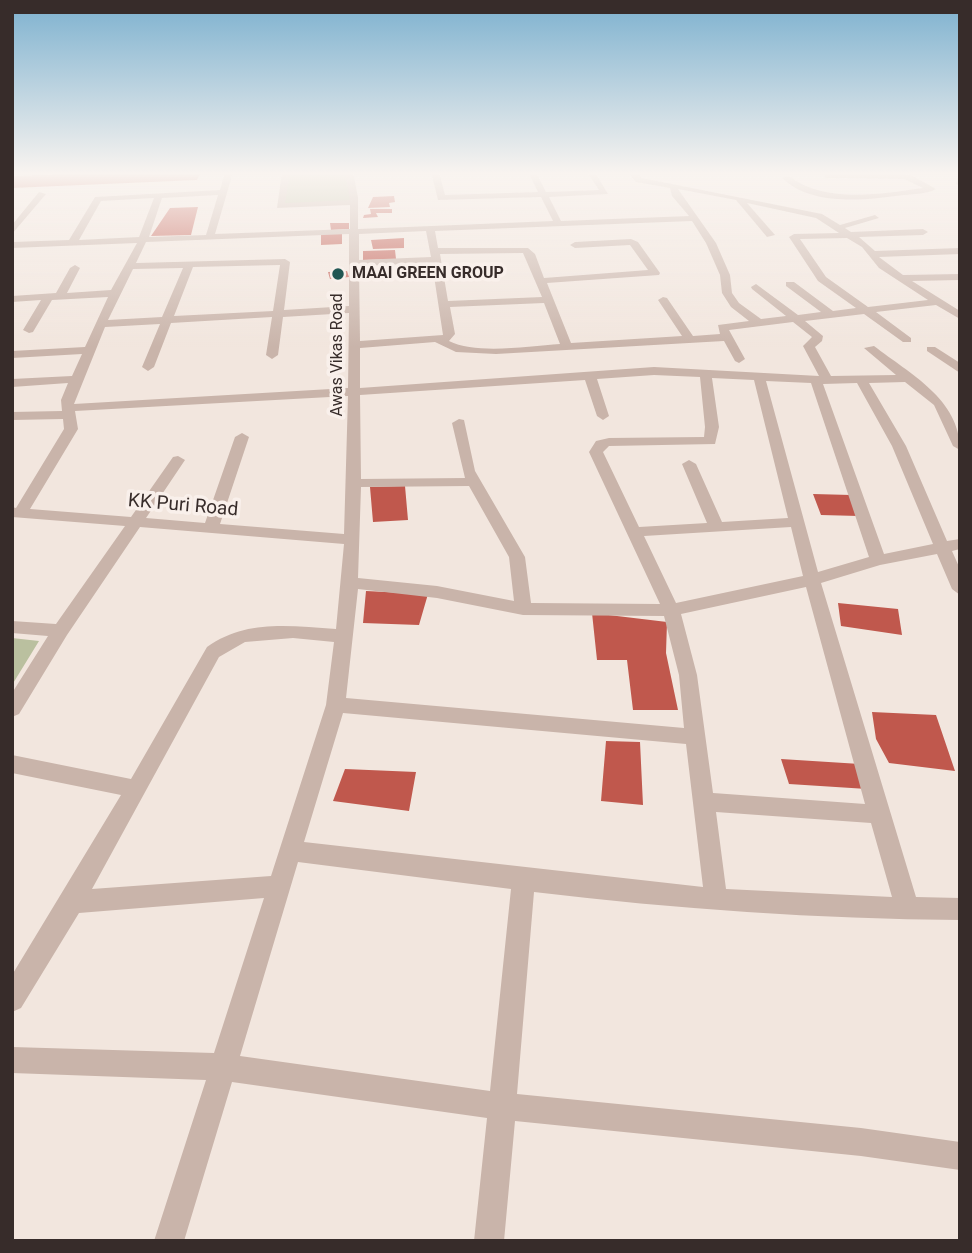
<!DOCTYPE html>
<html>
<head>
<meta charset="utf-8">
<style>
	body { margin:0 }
	#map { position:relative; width:972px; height:1253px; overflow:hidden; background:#f2e6de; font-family:Roboto,sans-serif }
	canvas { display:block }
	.frame { position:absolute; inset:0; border:14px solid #372c2a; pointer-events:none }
</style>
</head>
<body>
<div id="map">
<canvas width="972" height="1253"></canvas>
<div class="frame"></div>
</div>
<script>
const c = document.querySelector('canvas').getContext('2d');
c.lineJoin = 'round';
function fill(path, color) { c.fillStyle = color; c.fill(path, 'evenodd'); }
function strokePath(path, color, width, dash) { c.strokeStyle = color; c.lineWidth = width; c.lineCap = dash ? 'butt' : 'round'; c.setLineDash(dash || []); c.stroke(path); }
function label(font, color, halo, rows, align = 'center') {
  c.font = font + ' Roboto,sans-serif'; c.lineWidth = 7; c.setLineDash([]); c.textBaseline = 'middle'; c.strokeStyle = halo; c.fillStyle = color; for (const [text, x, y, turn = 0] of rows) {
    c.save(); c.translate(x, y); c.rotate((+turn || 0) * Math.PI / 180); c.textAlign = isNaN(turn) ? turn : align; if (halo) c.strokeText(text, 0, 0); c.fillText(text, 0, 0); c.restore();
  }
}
fill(new Path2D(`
	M 289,172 L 346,172 L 352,201 L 283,206 Z
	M 12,638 L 39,641 L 12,685 Z`), '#bac09f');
fill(new Path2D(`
	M 109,172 L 201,172 L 197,180 L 12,188 L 12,176 Z
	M 394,196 L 395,202 L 389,203 L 390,207 L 368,208 L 373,197 Z
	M 198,207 L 191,235 L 151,236 L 170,208 Z
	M 370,209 L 392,209 L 392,213 L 376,213 L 378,217 L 363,218 L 364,215 L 371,214 Z
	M 330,223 L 349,223 L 349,229 L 331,230 Z
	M 321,234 L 342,234 L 342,244 L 321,245 Z
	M 404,238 L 404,248 L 373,249 L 371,240 Z
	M 395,250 L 396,259 L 363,260 L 363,251 Z
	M 347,271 L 349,277 L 330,279 L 328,272 Z
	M 405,486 L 408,520 L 373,522 L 370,487 Z
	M 813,494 L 851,495 L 859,516 L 821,515 Z
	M 366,591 L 428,594 L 419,625 L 363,623 Z
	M 838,603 L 898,609 L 902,635 L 841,626 Z
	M 592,613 L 667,622 L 666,653 L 678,710 L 633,710 L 627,660 L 597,660 Z
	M 872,712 L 936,715 L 955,771 L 889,763 L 876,739 Z
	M 606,741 L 640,742 L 643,805 L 601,801 Z
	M 781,759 L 860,764 L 867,789 L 789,784 Z
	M 345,769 L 416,772 L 409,811 L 333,801 Z`), '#c0584d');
fill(new Path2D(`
	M 230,172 L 240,172 L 232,176 L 215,234 L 350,229 L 350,205 L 277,208 L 282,172 L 290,172 L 285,203 L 350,200 L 345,172 L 353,172 L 358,197 L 358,229 L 553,221 L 541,197 L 438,200 L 431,172 L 439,172 L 445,195 L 538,192 L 528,172 L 536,172 L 546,192 L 599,190 L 587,172 L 595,172 L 608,194 L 549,197 L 561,221 L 689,216 L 672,196 L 670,188 L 636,182 L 627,172 L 635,172 L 642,178 L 822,214 L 840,225 L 875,215 L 879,218 L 845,228 L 851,232 L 923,229 L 928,232 L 923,235 L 859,237 L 875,251 L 960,248 L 960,254 L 879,257 L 903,275 L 960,274 L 960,280 L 912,281 L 960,311 L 960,319 L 936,305 L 876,312 L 911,338 L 911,342 L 903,342 L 864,314 L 805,321 L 823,336 L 822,341 L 815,347 L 831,376 L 896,375 L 864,348 L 874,346 C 910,374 960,399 960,450 L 953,446 L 934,405 L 905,382 L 869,383 L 906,446 L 947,541 L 960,539 L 960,549 L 952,551 L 960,569 L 960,595 L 952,589 L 937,554 L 880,565 L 821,583 L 916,897 L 960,898 L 960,920 C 818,919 676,909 534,892 L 517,1094 L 861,1128 L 960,1142 L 960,1170 L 861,1156 L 515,1121 L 504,1241 L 474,1241 L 487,1118 L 232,1082 L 184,1241 L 154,1241 L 206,1080 L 12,1073 L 12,1047 L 214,1053 L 264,898 L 79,913 L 21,1008 L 12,1012 L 12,975 L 121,795 L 12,773 L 12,755 L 131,779 L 207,647 C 246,619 290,626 336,629 L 344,544 L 140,527 L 67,635 L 19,714 L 12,717 L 12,693 L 48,636 L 12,633 L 12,621 L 56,624 L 125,526 L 12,517 L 12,507 L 16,508 L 64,429 L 63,419 L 12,420 L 12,412 L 62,411 L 61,400 L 68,383 L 12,387 L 12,379 L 72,376 L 82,354 L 12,358 L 12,351 L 85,347 L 108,297 L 52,300 L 33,332 L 29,333 L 23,330 L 41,300 L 12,302 L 12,296 L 56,293 L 70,268 L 75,265 L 80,268 L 67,293 L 111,290 L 137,243 L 12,248 L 12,242 L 69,240 L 95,197 L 220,190 L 224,175 ZM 678,189 L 736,200 L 767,237 L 775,235 L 747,203 L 816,218 L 839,233 L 794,234 L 789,237 L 818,281 L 856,308 L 833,311 L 794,282 L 786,282 L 786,286 L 821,312 L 798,315 L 756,284 L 751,287 L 752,289 L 786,316 L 761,319 L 739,303 L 732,293 L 730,275 L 716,243 ZM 218,195 L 206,235 L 149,237 L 162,198 ZM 154,198 L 139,237 L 79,240 L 101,201 ZM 692,221 L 706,243 L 720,275 L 722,293 L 731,307 L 749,321 L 718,325 L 720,334 L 693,336 L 667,298 L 663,297 L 658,300 L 682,336 L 571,343 L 547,283 L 659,275 L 660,273 L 638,242 L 631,239 L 575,242 L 570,245 L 575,248 L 630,245 L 648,270 L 544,278 L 535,254 L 528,248 L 438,248 L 435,231 ZM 426,231 L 431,257 L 359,260 L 359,234 ZM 349,234 L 349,306 L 284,310 L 290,262 L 285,259 L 136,263 L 146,242 ZM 847,238 L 862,247 L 879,268 L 928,300 L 868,307 L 826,277 L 800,239 ZM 523,253 L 542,297 L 448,301 L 440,254 ZM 432,263 L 443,335 L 360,341 L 359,266 ZM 280,265 L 273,311 L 174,316 L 193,267 ZM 183,268 L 162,317 L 108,320 L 133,269 ZM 544,303 L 560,344 C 529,346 477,355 449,341 L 455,334 L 450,307 ZM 349,313 L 348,388 L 74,404 L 105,327 L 160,324 L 142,367 L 148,371 L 154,367 L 171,323 L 272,317 L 266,355 L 272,359 L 278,355 L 283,317 ZM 793,322 L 812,337 L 803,346 L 819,376 L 654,367 L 360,388 L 360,348 L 435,342 L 456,352 L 496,354 L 724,341 L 735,361 L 739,363 L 745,359 L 729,330 ZM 654,375 L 700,377 L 705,427 L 704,437 L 609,438 L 596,441 L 589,452 L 660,604 L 531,603 L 525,557 L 475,471 L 464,420 L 459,419 L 452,423 L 465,478 L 361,479 L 360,395 L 585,380 L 597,416 L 603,420 L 609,416 L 597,379 ZM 712,378 L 754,380 L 788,518 L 722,522 L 696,464 L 689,460 L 682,464 L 707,523 L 639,527 L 603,452 L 609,446 L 715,444 L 719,427 ZM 766,381 L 811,383 L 869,557 L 818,572 ZM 857,383 L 892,446 L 933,544 L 884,554 L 823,384 ZM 348,396 L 344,534 L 220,524 L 249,437 L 242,433 L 235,437 L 205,523 L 146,518 L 185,460 L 178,456 L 173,457 L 131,517 L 30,509 L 78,429 L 75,411 ZM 469,486 L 509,557 L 514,601 L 437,586 L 358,578 L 361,487 ZM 791,527 L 803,576 L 676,603 L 644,536 ZM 806,587 L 865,804 L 713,793 L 697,675 L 681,614 ZM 358,589 L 437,598 L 523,615 L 664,616 L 679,675 L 684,728 L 346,698 ZM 293,638 L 334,642 L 326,705 L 271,876 L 92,889 L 219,657 L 245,642 ZM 343,713 L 686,744 L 703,887 L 304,842 ZM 716,812 L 871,823 L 892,897 L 726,889 ZM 298,862 L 511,889 L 490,1091 L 240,1056 Z
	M 890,172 L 911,175 L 936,189 C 927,194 915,194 904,195 C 866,200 812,207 782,178 L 789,176 C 825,204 880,194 923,188 L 904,179 L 827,178 L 823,176 L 827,174 L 893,174 Z
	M 957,178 L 960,178 L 960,186 L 956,184 Z
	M 39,192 L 46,194 L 12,234 L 12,225 Z
	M 927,347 L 935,347 L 960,363 L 960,373 L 927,351 Z`), '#c9b4aa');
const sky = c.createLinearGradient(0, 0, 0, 347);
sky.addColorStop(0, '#7db1cf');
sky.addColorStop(0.5, '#f9f4f0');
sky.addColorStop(1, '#f9f4f000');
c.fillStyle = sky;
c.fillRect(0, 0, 972, 347);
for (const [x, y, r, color] of [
	[338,274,7,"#215753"]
]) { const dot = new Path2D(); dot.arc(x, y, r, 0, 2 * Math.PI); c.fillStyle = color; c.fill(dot); strokePath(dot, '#f9f0eb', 2.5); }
label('bold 16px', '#372c2a', '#f9f0eb', [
	["MAAI GREEN GROUP",352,274]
], 'left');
label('16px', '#372c2a', '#f9f0eb', [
	["Awas Vikas Road",338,355,-90]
]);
label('19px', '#372c2a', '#f9f0eb', [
	["KK Puri Road",183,506,5]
]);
</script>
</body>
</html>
